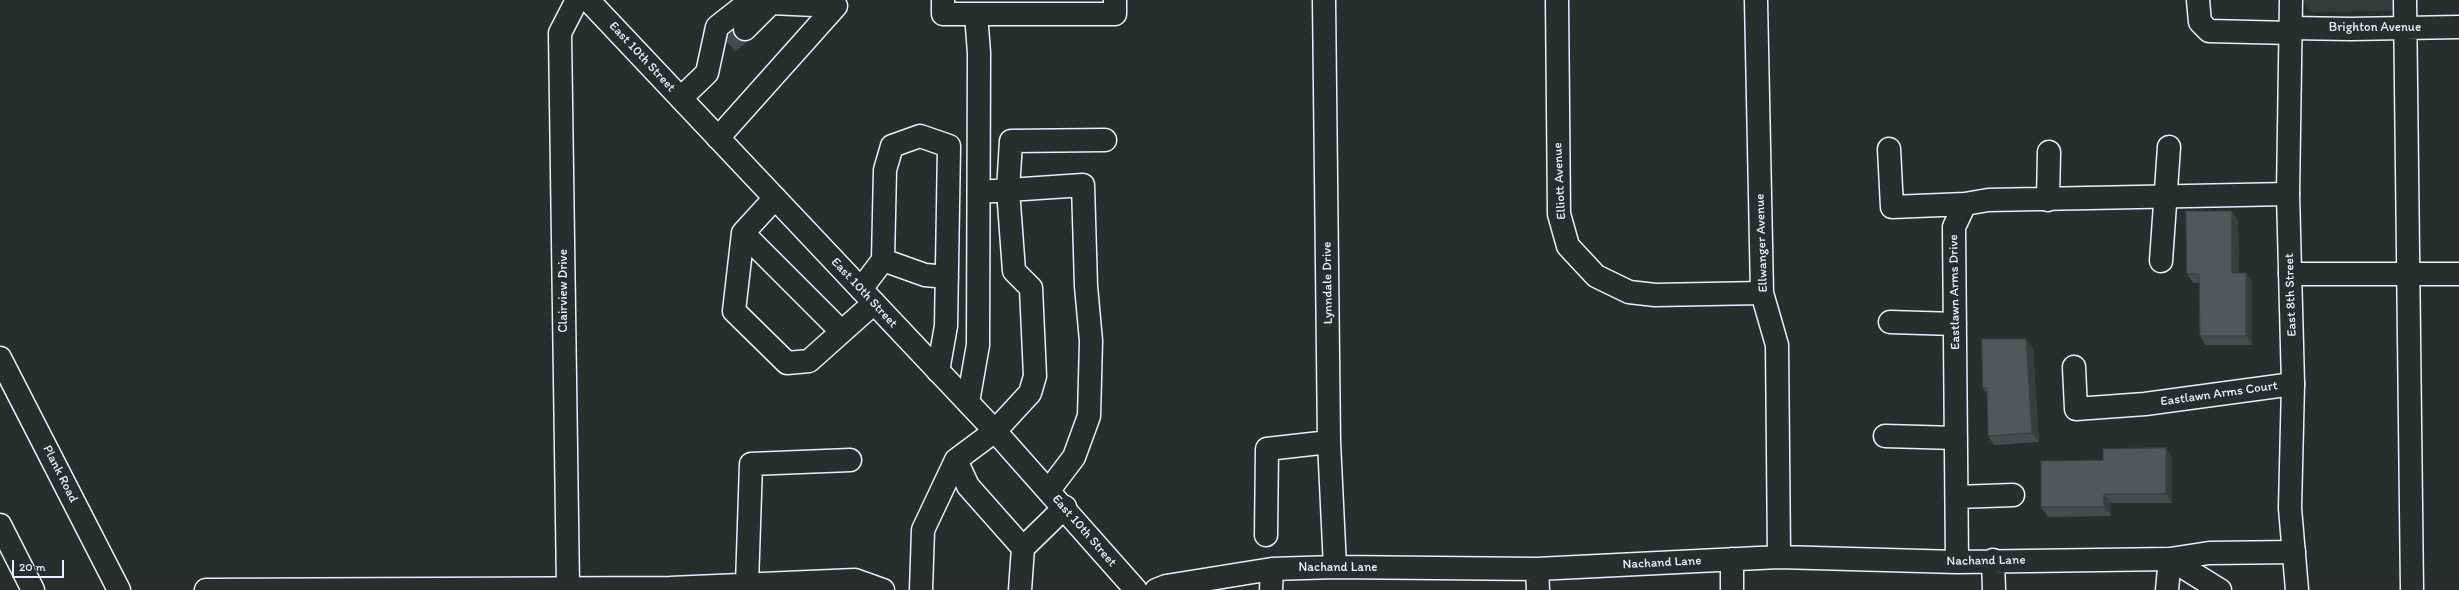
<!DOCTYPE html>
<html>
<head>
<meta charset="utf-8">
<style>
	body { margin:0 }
	#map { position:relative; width:2459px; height:590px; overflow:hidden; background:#2a2d2e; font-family:Itim,sans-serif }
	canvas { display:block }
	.scale { position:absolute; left:12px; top:560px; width:52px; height:18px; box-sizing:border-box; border:2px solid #e8f1f8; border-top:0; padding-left:5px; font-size:12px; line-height:14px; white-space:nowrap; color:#e8f1f8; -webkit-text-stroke:3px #2a2d2e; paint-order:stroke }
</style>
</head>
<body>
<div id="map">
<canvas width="2459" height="590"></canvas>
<div class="scale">20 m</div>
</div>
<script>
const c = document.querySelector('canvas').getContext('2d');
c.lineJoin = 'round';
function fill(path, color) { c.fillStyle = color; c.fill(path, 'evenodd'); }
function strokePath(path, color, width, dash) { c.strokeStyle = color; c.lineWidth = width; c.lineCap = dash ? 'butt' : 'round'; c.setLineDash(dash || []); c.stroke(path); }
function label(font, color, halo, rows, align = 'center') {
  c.font = font + ' Itim,sans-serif'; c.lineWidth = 3.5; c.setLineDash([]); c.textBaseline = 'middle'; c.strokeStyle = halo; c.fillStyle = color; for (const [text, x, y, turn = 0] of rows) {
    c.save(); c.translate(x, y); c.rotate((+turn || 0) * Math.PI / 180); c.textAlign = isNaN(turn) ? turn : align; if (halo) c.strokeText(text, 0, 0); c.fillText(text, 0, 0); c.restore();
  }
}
fill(new Path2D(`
	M 2305,0 L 2396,0 L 2396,11 L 2311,12 L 2305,5 Z`), '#363a3b');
strokePath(new Path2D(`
	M 728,43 L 745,29`), '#464a4c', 22, [22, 11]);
const minor = new Path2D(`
	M 943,0 L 943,14 L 1115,14 L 1115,0
	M 1324,0 L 1329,442 L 1335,567
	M 1557,0 L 1559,214 L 1568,246 L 1596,276 L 1629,292 L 1655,295 L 1762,293
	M 1756,0 L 1762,293 L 1777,345 L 1779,557
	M 2198,0 L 2200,22 L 2209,31 L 2291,33
	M 2405,0 L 2412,590
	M 2291,28 L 2351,29 L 2459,27
	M 745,29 L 771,3
	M 681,98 L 707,73 L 717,27 L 745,5 L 771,3 L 836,6 L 718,138
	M 1889,149 L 1892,207 L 1965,204
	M 979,192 L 1083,185 L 1086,286 L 1091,341 L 1089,416 L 1074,457 L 1049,490
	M 775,198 L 743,233 L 734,311 L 787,363 L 809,361 L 874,303
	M 2048,200 L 2049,152
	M 743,233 L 841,331
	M 883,260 L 925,275 L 947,277
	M 2161,261 L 2169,147
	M 2290,274 L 2459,274
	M 861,289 L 883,260 L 885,170 L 892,146 L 920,136 L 949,146 L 946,326 L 938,371
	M 1890,322 L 1955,324
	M 0,358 L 119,590
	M 2074,367 L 2076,409 L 2145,404 L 2293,384
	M 968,402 L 978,345 L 979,53 L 976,14
	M 1885,436 L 1956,438
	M 956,460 L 968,486 L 1023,548
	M 1957,497 L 2013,495
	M 0,525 L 33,590
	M 1266,535 L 1267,449 L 1329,442
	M 1732,559 L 1732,590
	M 1993,560 L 1994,590
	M 1957,562 L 1954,227 L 1965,204 L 1988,200 L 2288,194
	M 1537,569 L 1538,590
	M 747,584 L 751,464 L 850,460
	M 568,587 L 560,33 L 577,0
	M 206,590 L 670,588 L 855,580 L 883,590
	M 921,590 L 923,530 L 956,460 L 995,431 L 1030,393 L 1035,376 L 1031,288 L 1014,271 L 1008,190 L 1011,141 L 1105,140
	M 1020,590 L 1023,548 L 1065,507
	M 1156,590 L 1166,586 L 1272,569 L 1335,567 L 1537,569 L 1779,557 L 1957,562 L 2170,559 L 2220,590
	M 1271,590 L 1272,569
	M 2167,590 L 2170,559 L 2209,553 L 2294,552`);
const major = new Path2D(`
	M 588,0 L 995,431 L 1136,590
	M 2291,0 L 2288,194 L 2293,384 L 2290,508 L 2297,590`);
strokePath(minor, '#e8f1f8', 25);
strokePath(major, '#e8f1f8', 25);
strokePath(minor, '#2a2d2e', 22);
strokePath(major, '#2a2d2e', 22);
fill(new Path2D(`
	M 2238,220 L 2239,273 L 2252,282 L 2252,345 L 2206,345 L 2200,336 L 2199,283 L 2193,283 L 2187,274 Z
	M 2033,348 L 2039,442 L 1994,445 L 1988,436 L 1987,394 L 1983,388 Z
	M 2172,457 L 2172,503 L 2110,503 L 2111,516 L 2048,517 L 2041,507 L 2103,460 Z`), '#474b4d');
fill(new Path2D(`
	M 2232,211 L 2238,220 L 2239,282 L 2232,273 Z
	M 2246,273 L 2252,282 L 2252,345 L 2246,336 Z
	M 2026,339 L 2033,348 L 2039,442 L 2032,433 Z
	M 2166,448 L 2172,457 L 2172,503 L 2166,494 Z
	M 2104,494 L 2110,503 L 2111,516 L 2104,507 Z`), '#3a3d3e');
const building = new Path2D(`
	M 2186,211 L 2232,211 L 2232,273 L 2246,273 L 2246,336 L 2200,336 L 2199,274 L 2187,274 Z
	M 1982,339 L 2026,339 L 2032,433 L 1988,436 L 1987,388 L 1983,388 Z
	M 2166,448 L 2166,494 L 2104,494 L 2104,507 L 2041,507 L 2041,461 L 2103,460 L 2103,449 Z`);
fill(building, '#535759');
strokePath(building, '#3a3d3e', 1);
label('13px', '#e8f1f8', '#2a2d2e', [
	["Brighton Avenue",2375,28],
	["East 10th Street",642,57,47],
	["Elliott Avenue",1560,181,-93],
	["Ellwanger Avenue",1762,243,-92],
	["Lynndale Drive",1328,283,-91],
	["Clairview Drive",564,291,-90],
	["Eastlawn Arms Drive",1955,292,-91],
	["East 10th Street",864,293,47],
	["East 8th Street",2291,295,-92],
	["Eastlawn Arms Court",2219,394,-8],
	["Plank Road",60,474,63],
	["East 10th Street",1084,531,49],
	["Nachand Lane",1986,561,-1],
	["Nachand Lane",1662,563,-3],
	["Nachand Lane",1338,568]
]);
</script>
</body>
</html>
